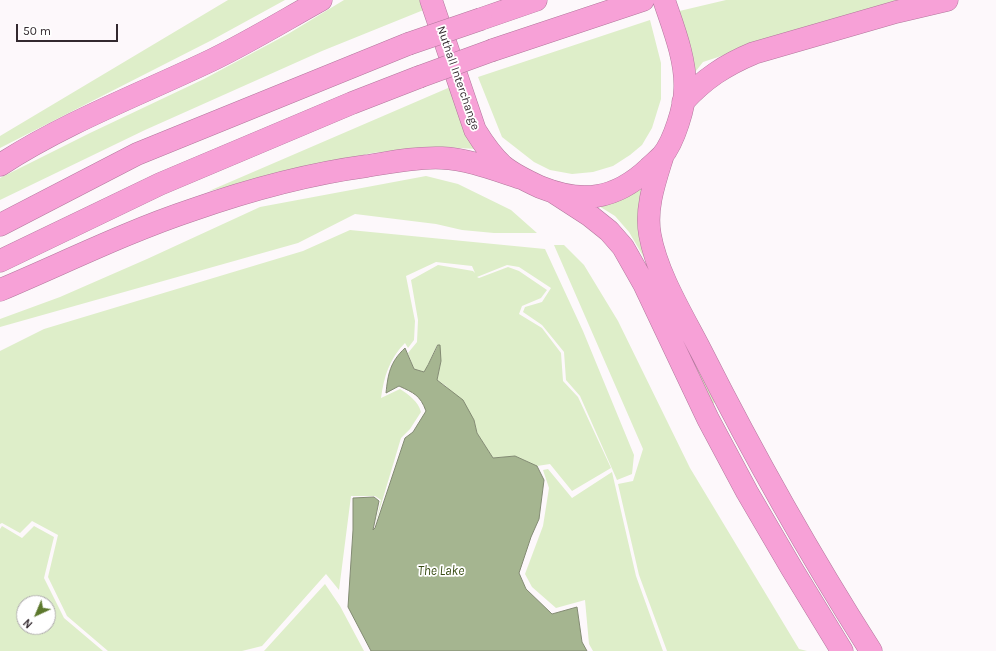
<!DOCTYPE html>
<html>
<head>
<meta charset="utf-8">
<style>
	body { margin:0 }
	#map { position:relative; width:996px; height:651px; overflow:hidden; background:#fdf8fb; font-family:Karla,sans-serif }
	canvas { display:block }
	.north { position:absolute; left:16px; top:595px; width:40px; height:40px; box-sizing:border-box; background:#fff; border:1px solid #ada9ac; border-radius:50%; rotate:224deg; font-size:11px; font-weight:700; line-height:16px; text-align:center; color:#33292f }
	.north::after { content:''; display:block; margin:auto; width:14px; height:18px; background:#5c782c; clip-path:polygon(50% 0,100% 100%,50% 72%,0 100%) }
	.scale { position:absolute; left:16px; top:24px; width:102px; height:18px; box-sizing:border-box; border:2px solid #33292f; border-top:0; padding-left:5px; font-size:12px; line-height:14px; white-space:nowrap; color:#33292f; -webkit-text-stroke:3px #fff; paint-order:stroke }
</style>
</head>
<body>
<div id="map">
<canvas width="996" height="651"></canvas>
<div class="north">N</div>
<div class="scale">50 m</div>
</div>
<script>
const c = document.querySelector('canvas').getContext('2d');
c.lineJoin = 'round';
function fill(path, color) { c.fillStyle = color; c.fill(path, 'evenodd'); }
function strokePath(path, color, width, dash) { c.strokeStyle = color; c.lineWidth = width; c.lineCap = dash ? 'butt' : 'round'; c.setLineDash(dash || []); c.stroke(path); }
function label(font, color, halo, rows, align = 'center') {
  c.font = font + ' Karla,sans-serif'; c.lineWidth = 3.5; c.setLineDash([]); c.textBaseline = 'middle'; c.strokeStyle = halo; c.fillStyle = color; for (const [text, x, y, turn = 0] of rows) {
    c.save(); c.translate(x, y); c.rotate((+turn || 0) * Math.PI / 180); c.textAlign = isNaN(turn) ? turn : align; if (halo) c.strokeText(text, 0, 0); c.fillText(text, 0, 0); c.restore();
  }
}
fill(new Path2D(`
	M 228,0 L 285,0 L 212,40 L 0,148 L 0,136 Z
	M 344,0 L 424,0 L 426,9 L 322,51 L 145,130 L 0,200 L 0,178 L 90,133 L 204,79 L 288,34 Z
	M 726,0 L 914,0 L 803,29 L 703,62 L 692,76 L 671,13 Z
	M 650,20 L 661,63 L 661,99 L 652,128 L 642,145 L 630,155 L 613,166 L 593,172 L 572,174 L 550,170 L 534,162 L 502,137 L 478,77 Z
	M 455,85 L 478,149 L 439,147 L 412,149 L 372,153 L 209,191 Z
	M 426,176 L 458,184 L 511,210 L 537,233 L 494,233 L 462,230 L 436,224 L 355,214 L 298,243 L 0,327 L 0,319 L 60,297 L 147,259 L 260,207 Z
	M 646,182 L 642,203 L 717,400 L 713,404 L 643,256 L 629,232 L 615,216 L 594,203 Z
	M 350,230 L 545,249 L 583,331 L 634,455 L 632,474 L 617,480 L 580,396 L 566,380 L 564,352 L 542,325 L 523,312 L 525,307 L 542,302 L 551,288 L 519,267 L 507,265 L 477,277 L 479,278 L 508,267 L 519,271 L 547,290 L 541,298 L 522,306 L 519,314 L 542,328 L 561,353 L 563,381 L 578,397 L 611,468 L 572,491 L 550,464 L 537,466 L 515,456 L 493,458 L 477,433 L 474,420 L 446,386 L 437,380 L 441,361 L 437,345 L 428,365 L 424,372 L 414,369 L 408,353 L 417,342 L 418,320 L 411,280 L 438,265 L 473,271 L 475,273 L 472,266 L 436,262 L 406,276 L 415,321 L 414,340 L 408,348 L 405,343 C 389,359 384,377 381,398 L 400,389 C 409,395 418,401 421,412 L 410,429 L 401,438 L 375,525 L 381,500 L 375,496 L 351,496 L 339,590 L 326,574 L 262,646 L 242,651 L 108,651 L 67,616 L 48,577 L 58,535 L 32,521 L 20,533 L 2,523 L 0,524 L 0,351 L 44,329 L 303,251 Z
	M 554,245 L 564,245 L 584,265 L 618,321 L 690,468 L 799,649 L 807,651 L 667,651 L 639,575 L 618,484 L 633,481 L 643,449 Z
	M 548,469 L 572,498 L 612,472 L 636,576 L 663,651 L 593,651 L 589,644 L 585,600 L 556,608 L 532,587 L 525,574 L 543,526 L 549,488 L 543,470 Z
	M 2,526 L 22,538 L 34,526 L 54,537 L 44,578 L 64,618 L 103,651 L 0,651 L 0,529 ZM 24,603 L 48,603 L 48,627 L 24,627 Z
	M 325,584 L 340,606 L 364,651 L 264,651 Z`), '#deeec9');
const water = new Path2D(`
	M 438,345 L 440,345 L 441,361 L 437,380 L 463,400 L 474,420 L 477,433 L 493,458 L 515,456 L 537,466 L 544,480 L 539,519 L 531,537 L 519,573 L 526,589 L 552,614 L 577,607 L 582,642 L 587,651 L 371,651 L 348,607 L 353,530 L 353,498 L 374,497 L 379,501 L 373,530 L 375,528 L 405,438 L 413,432 L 426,411 C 420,395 414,393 399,386 L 386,393 C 388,374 390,362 405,348 L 414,369 L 424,372 L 428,365 Z`);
fill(water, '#a5b590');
strokePath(water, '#838b73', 1);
const highway = new Path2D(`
	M 431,0 L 475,130 C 483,143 492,156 503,166 C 514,175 527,181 540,187 C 582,204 615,200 649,168 C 653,164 658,160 662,156 C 674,142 685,106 685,88 C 686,59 673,27 664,0
	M 481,19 L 536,0
	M 493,50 L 643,0
	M 683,102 C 704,79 725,65 754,53 L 896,12 L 947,0
	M 663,155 C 655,181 645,208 650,235 C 657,274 683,316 701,351 C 753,454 809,554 871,651
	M 0,165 C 66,122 141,94 212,60 C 249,42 285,20 321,0
	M 552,191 L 589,215 L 609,231 L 623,247 L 644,284 L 708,419 L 747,492 L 792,569 L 842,651
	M 0,225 L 137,154 L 408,44
	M 0,261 L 160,184 L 352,103 L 419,77
	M 0,290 C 64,263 126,232 192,210 C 249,190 308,174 367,166 C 392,162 417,157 442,158 C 469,159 496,170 521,178`);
strokePath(highway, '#b2779c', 23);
strokePath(highway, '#f7a1d7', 22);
const highwayBridge = new Path2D(`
	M 408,44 L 481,19
	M 419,77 L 493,50`);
strokePath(highwayBridge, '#b2779c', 23, []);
strokePath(highwayBridge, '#f7a1d7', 22);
label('12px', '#33292f', '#fff', [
	["Nuthall Interchange",458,78,71]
]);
label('italic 13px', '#374b12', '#fff', [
	["The Lake",441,571]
]);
</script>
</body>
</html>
